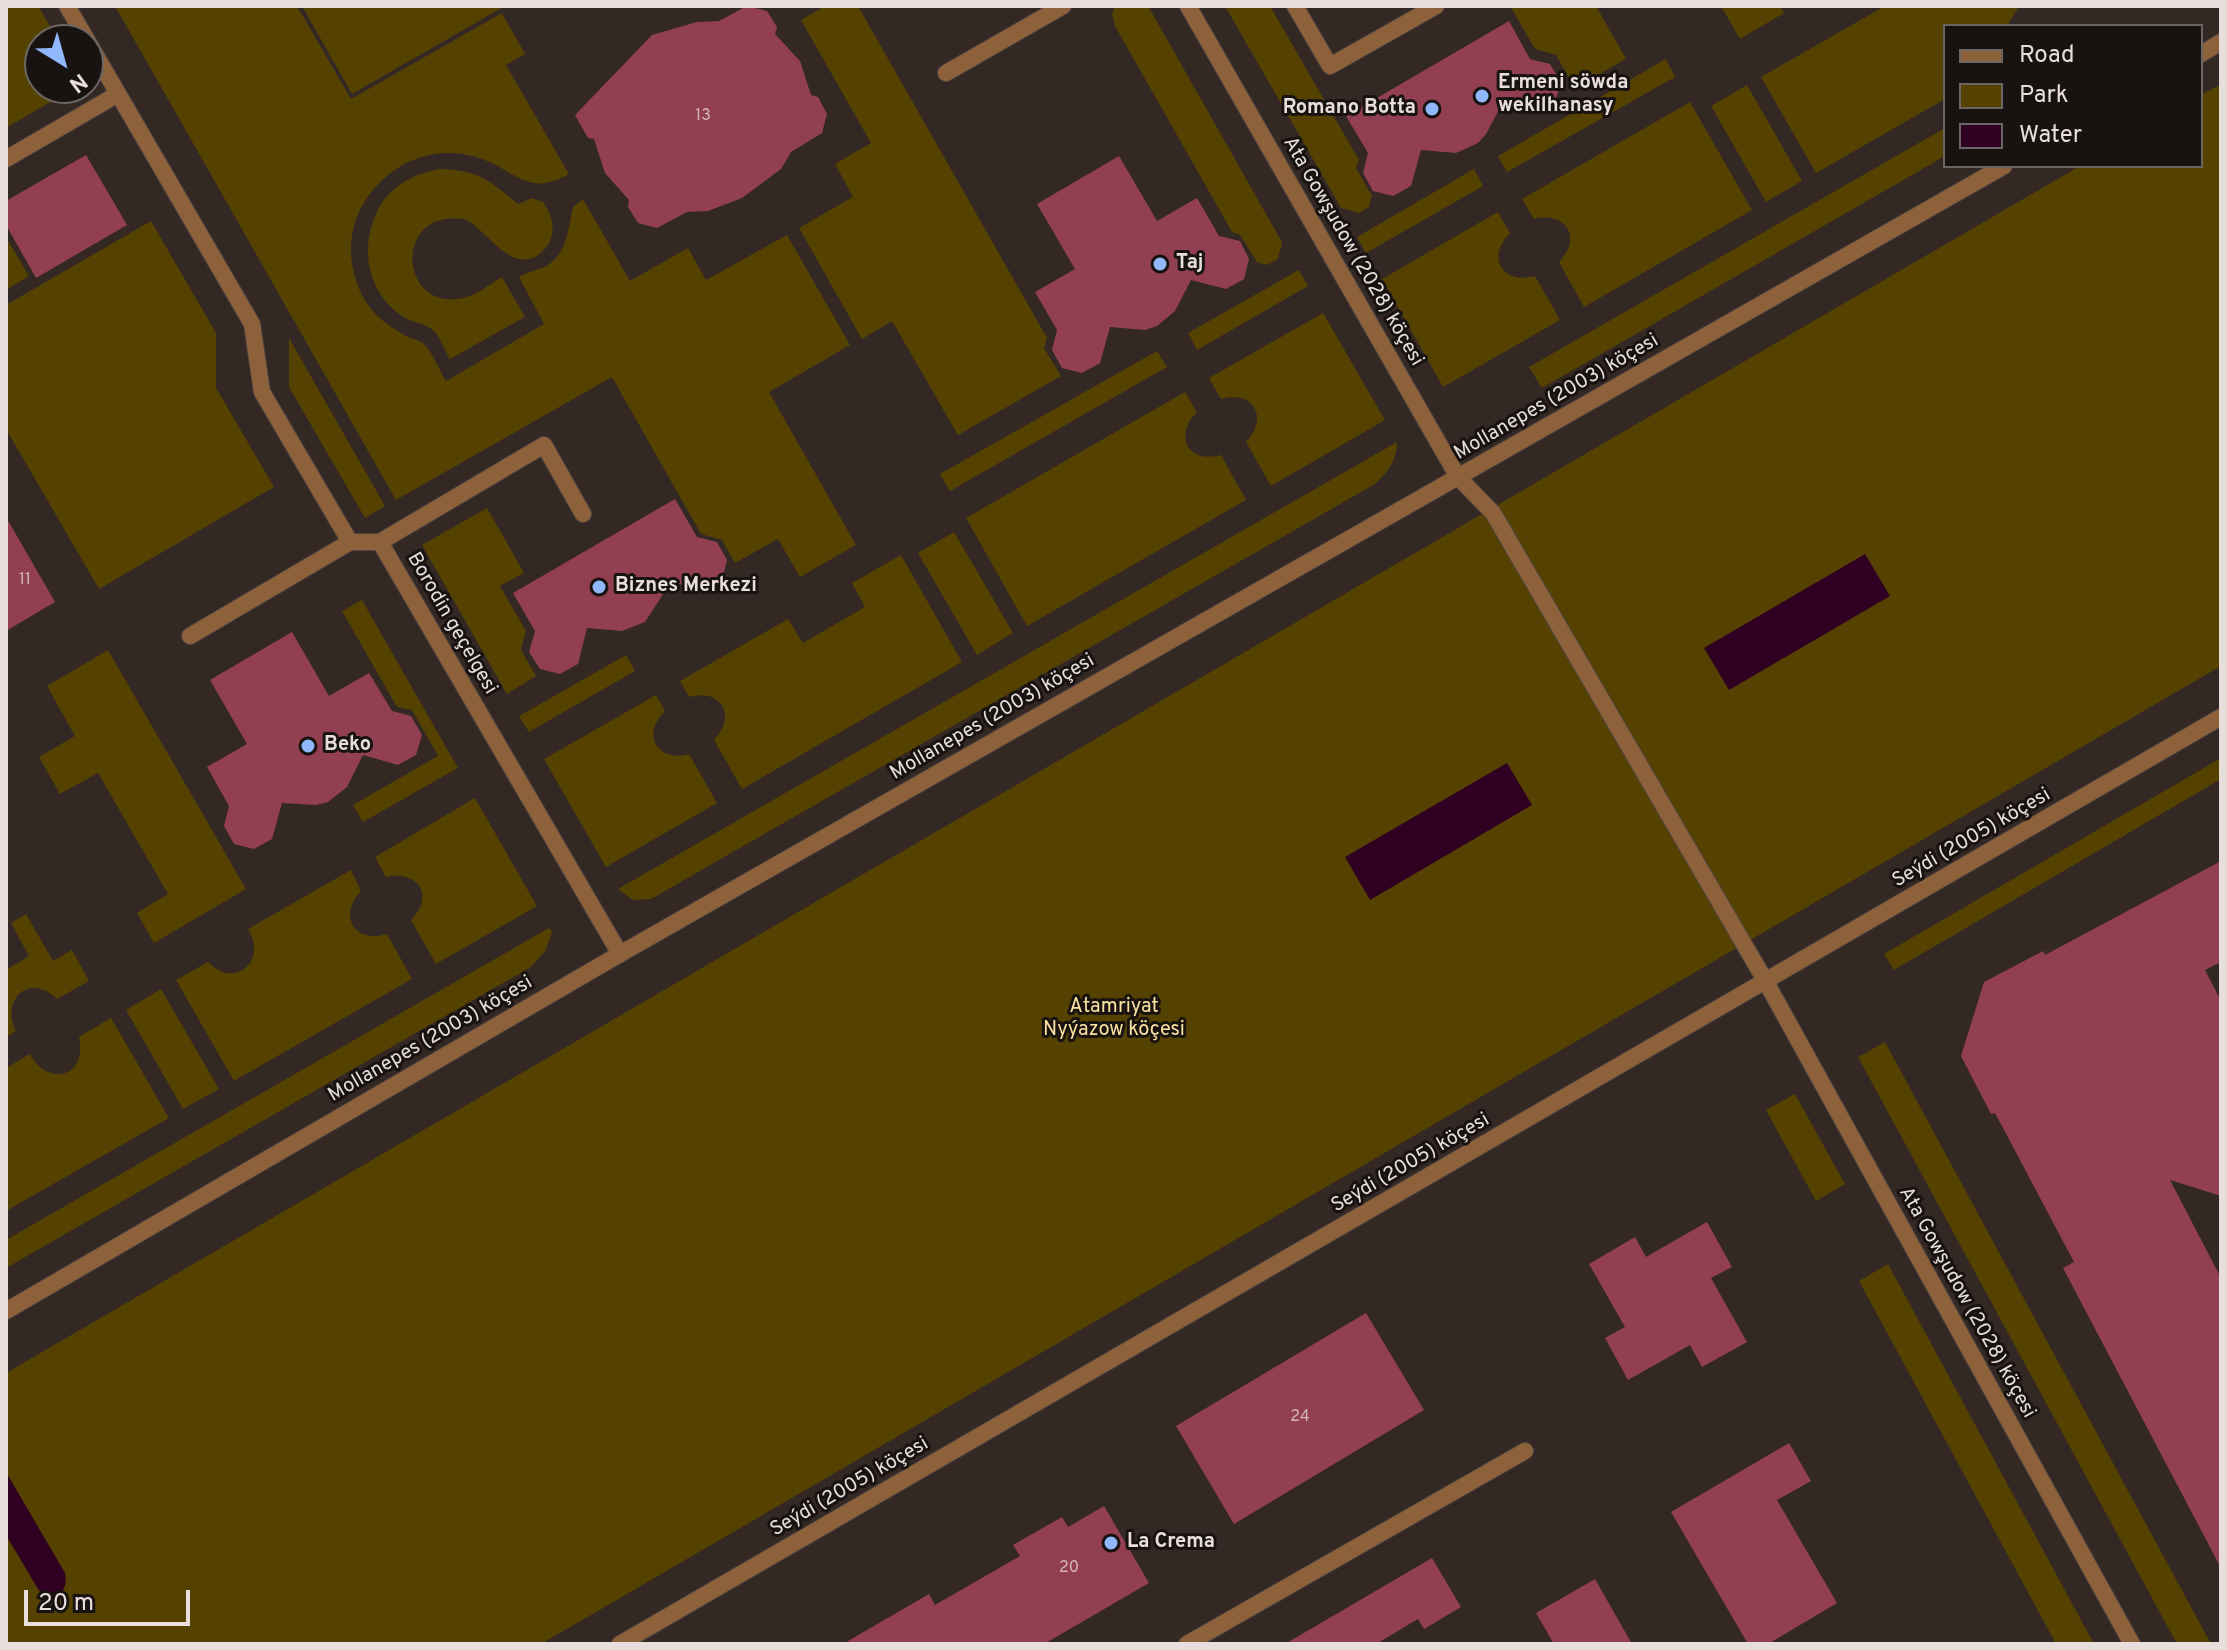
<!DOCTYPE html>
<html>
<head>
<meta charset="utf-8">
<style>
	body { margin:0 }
	#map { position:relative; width:2227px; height:1650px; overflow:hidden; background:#342825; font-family:Overpass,sans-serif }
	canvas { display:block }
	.frame { position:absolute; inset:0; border:8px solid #e8dfdd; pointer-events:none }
	.legend { position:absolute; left:1943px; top:24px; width:260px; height:144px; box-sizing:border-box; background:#181311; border:2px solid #6b6563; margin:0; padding:10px 14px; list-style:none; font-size:24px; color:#e8dfdd }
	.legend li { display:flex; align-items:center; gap:16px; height:40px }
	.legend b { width:40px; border:2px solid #6b6563 }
	.north { position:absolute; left:24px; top:24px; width:80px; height:80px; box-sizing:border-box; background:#181311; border:2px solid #6b6563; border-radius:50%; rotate:143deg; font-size:22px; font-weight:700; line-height:32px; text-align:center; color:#e8dfdd }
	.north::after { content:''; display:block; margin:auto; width:28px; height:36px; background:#91b8fd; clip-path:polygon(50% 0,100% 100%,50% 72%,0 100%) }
	.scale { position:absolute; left:24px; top:1590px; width:166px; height:36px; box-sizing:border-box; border:4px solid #e8dfdd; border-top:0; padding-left:10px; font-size:24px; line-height:28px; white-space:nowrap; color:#e8dfdd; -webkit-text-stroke:6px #181311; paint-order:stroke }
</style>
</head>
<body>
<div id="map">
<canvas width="2227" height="1650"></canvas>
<div class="frame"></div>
<ul class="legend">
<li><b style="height:10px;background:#8d623b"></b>Road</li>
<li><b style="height:22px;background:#554201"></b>Park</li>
<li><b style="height:22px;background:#300023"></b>Water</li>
</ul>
<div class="north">N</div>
<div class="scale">20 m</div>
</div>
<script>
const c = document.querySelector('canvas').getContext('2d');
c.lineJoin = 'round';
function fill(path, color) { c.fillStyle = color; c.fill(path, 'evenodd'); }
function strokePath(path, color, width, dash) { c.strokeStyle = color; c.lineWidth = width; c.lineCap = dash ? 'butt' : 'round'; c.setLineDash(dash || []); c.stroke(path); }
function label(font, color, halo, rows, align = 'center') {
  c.font = font + ' Overpass,sans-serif'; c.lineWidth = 6; c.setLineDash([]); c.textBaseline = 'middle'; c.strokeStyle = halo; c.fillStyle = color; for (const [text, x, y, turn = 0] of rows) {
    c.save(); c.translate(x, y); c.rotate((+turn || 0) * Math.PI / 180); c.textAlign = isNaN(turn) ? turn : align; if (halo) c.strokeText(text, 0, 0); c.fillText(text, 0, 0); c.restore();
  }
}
fill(new Path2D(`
	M 6,6 L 38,6 L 58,40 L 40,40 L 40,88 L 61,88 L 64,94 L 6,128 Z
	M 115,6 L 297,6 L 351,99 L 502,13 L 525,54 L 506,65 L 569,174 C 527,198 516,170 479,158 C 432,142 384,165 361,208 C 346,236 349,270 363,297 C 373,315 389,327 408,337 C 413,339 421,341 424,344 C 433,353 439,370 446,381 L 544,324 L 519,277 C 527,271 539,271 548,265 C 568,252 568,227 573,207 L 583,199 L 630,281 L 688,248 L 706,280 L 787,235 L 850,345 L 769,392 L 856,545 L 800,577 L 778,539 L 735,563 L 722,540 L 701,534 L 612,377 L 396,500 Z
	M 302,6 L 505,6 L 352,94 Z
	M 825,6 L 858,6 L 1047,338 L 1044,348 L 1061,376 L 958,435 L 892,321 L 862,339 L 799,228 L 853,197 L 835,164 L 871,143 L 801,20 Z
	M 1116,6 L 1148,6 L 1282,242 L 1278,259 L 1267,265 L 1257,262 L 1240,235 L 1232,232 L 1115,26 L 1112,14 Z
	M 1225,6 L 1270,6 L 1359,160 L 1356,168 L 1372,196 L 1369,207 L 1359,213 L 1341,208 Z
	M 1510,6 L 1596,6 L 1626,59 L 1575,88 L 1556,55 L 1535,49 Z
	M 1721,6 L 1780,6 L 1784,13 L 1740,39 Z
	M 1885,6 L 2019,6 L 2007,26 L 1945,26 L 1945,99 L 1816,173 L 1761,77 Z
	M 1666,59 L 1675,77 L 1507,172 L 1498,156 Z
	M 2221,84 L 2221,666 L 541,1644 L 6,1644 L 6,1373 L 2080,166 L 2201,166 L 2201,95 Z
	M 1747,85 L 1802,181 L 1766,202 L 1711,106 Z
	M 1690,102 L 1752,210 L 1584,307 L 1559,262 C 1583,238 1566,211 1534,219 L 1522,199 Z
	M 1945,128 L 1945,156 L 1542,388 L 1529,367 Z
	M 440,169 C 479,170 490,181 518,204 L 532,198 L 543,202 C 551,213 555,225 551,238 C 549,246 542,253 535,257 C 508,270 487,231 467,220 C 392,205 398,313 463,298 C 477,295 490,284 502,277 L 525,317 L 450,359 C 445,351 439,333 430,328 C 422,323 411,322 402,316 C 368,293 359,249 377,212 C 389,186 413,174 440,169 Z
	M 1474,169 L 1483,186 L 1366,253 L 1357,237 Z
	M 1498,212 L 1510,233 C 1486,257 1502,285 1535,276 L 1560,320 L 1443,387 L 1382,279 Z
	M 151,221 L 216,333 L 216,388 L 274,487 L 99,589 L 6,429 L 6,305 Z
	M 6,237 L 29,276 L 6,290 Z
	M 1299,270 L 1308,286 L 1197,350 L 1188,333 Z
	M 1323,313 L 1385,420 L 1271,486 L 1246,442 C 1269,418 1254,390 1221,399 L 1209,378 Z
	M 289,338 L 385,506 L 365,518 L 289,387 Z
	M 1157,351 L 1167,367 L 950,491 L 940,474 Z
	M 1185,392 L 1197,412 C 1173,436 1188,464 1221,455 L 1246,500 L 1027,626 L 966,518 Z
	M 1397,442 C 1397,460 1388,472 1375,484 L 651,899 L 633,900 L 618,889 Z
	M 487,508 L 524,573 L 500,586 L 526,631 L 521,650 L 536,676 L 507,694 L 422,545 Z
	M 954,532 L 1013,633 L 977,655 L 918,553 Z
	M 901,555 L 962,662 L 742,789 L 714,740 C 737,716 722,688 689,697 L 680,681 L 788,619 L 803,643 L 865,607 L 852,583 Z
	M 362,600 L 458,768 L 363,822 L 353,805 L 438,756 L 412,710 L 397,707 L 342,611 Z
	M 108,650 L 246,889 L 154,943 L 137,913 L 168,894 L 98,773 L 60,794 L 39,757 L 75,736 L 47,686 Z
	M 626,655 L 635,671 L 529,732 L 519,716 Z
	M 656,695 L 665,711 C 641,734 657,763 689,754 L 717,803 L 606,867 L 544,759 Z
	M 2221,758 L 2221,779 L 1894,970 L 1884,954 Z
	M 475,798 L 537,906 L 436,964 L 411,920 C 435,896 419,870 386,877 L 375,857 Z
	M 351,870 L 361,891 C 338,915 354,944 387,934 L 412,979 L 234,1081 L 176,980 L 208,962 C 235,990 268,961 248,929 Z
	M 26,914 L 53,961 L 72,950 L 89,981 L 57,999 C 30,972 0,999 16,1031 L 6,1037 L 6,970 L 29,956 L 11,923 Z
	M 549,928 L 552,932 L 546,950 L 531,967 L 6,1268 L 6,1240 Z
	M 161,989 L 219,1089 L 183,1109 L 126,1010 Z
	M 111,1018 L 169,1118 L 6,1211 L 6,1068 L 30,1054 C 48,1088 88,1077 79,1037 Z
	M 1885,1042 L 2211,1644 L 2177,1644 L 1858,1057 Z
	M 1795,1094 L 1845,1184 L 1816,1201 L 1766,1110 Z
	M 1888,1264 L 2094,1644 L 2056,1644 L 1859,1281 Z`), '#554201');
fill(new Path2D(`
	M 1865,554 L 1890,596 L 1729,690 L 1704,648 Z
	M 1507,763 L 1532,805 L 1370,900 L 1345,857 Z
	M 6,1472 L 65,1573 C 68,1589 61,1598 45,1597 L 38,1589 L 6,1535 Z`), '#300023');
fill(new Path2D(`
	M 747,6 L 767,11 L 777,27 L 775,34 L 800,61 L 811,95 L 818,97 L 827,114 L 822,133 L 791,152 L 781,169 L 742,198 L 708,211 L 687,212 L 657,228 L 638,223 L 628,207 L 629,200 L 605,173 L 594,139 L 588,138 L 575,115 L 652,35 L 697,22 L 719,21 Z
	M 1509,21 L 1530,59 L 1550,64 L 1561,82 L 1555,102 L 1537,112 L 1502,104 L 1486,134 L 1478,143 L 1456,153 L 1421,150 L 1411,186 L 1393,196 L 1373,191 L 1363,173 L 1368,153 L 1346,116 Z
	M 86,155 L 127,225 L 36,278 L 6,225 L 6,201 Z
	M 1119,156 L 1157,221 L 1197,198 L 1219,236 L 1240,241 L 1249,259 L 1244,279 L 1226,289 L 1191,280 L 1175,311 L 1157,326 L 1145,330 L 1110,327 L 1100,363 L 1082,373 L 1062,368 L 1052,350 L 1057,330 L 1035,292 L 1075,269 L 1037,204 Z
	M 675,499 L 697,537 L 717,542 L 727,560 L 722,580 L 704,590 L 671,582 L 645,622 L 622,631 L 587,628 L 578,664 L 560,674 L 540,669 L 529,652 L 535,631 L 513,593 Z
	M 6,517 L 55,602 L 6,631 Z
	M 292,632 L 329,696 L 369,673 L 392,711 L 411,716 L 422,735 L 416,755 L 398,765 L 363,755 L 347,787 L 328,802 L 316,805 L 282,803 L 272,839 L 254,849 L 234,844 L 224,826 L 229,806 L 207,767 L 247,744 L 210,680 Z
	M 2221,861 L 2221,962 L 2205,970 L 2221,1001 L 2221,1196 L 2170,1180 L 2221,1278 L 2221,1568 L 2063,1268 L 2074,1262 L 1995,1113 L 1991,1114 L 1961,1056 L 1984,982 L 2043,951 L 2045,955 Z
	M 1707,1222 L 1732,1267 L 1711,1278 L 1747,1342 L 1702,1367 L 1690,1345 L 1628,1380 L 1605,1338 L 1625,1327 L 1589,1264 L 1635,1237 L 1646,1257 Z
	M 1366,1313 L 1424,1410 L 1234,1524 L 1176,1426 Z
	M 1789,1443 L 1811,1481 L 1777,1500 L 1837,1603 L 1768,1644 L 1748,1644 L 1671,1512 Z
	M 1104,1506 L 1149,1583 L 1044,1644 L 843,1644 L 929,1594 L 935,1605 L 1020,1556 L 1013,1545 L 1062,1517 L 1068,1527 Z
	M 1432,1558 L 1461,1607 L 1424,1629 L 1418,1619 L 1376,1644 L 1285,1644 Z
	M 1595,1579 L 1632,1644 L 1554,1644 L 1536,1613 Z`), '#933f52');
const service = new Path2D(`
	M 1295,6 L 1330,66 L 1436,6
	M 946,73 L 1063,6
	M 6,159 L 118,94
	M 1458,477 L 1493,513 L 1766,982
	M 380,542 L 544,445 L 583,514
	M 190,636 L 350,542
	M 1187,1644 L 1525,1451`);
const minor = new Path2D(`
	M 67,6 L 87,40
	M 1188,6 L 1458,477
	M 88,42 L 252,324 L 262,392 L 350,542 L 380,542 L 620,954
	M 1766,982 L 2132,1644`);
const tertiary = new Path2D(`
	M 2201,54 L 2221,42
	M 6,1311 L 620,954 L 2004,166
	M 620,1644 L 2221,717`);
strokePath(service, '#514542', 18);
strokePath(minor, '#514542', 18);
strokePath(tertiary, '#514542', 18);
strokePath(service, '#8d623b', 16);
strokePath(minor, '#8d623b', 16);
strokePath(tertiary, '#8d623b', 16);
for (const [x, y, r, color] of [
	[1482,96,8,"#91b8fd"],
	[1432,109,8,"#91b8fd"],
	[1160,264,8,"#91b8fd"],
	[599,587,8,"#91b8fd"],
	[308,746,8,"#91b8fd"],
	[1111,1543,8,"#91b8fd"]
]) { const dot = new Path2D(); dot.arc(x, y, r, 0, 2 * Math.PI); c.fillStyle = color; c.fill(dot); strokePath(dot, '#181311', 3); }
label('16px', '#d3b7ba', null, [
	["13",703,117],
	["11",25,581],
	["24",1300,1418],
	["20",1069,1569]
]);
label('bold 20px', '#e8dfdd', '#181311', [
	["Ermeni söwda",1498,84],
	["wekilhanasy",1498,107],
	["Romano Botta",1416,109,"right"],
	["Taj",1176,264],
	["Biznes Merkezi",615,587],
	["Beko",324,746],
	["La Crema",1127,1543]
], 'left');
label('20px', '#e8dfdd', '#181311', [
	["Ata Gowşudow (2028) köçesi",1352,252,60],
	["Mollanepes (2003) köçesi",1557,398,-30],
	["Borodin geçelgesi",451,624,60],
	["Mollanepes (2003) köçesi",993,718,-30],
	["Seýdi (2005) köçesi",1972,839,-30],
	["Mollanepes (2003) köçesi",431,1040,-30],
	["Seýdi (2005) köçesi",1411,1164,-30],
	["Ata Gowşudow (2028) köçesi",1966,1303,61],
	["Seýdi (2005) köçesi",850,1488,-30]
]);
label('20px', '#fae1a0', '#181311', [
	["Atamriyat",1114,1008],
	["Nyýazow köçesi",1114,1031]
]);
</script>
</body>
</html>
